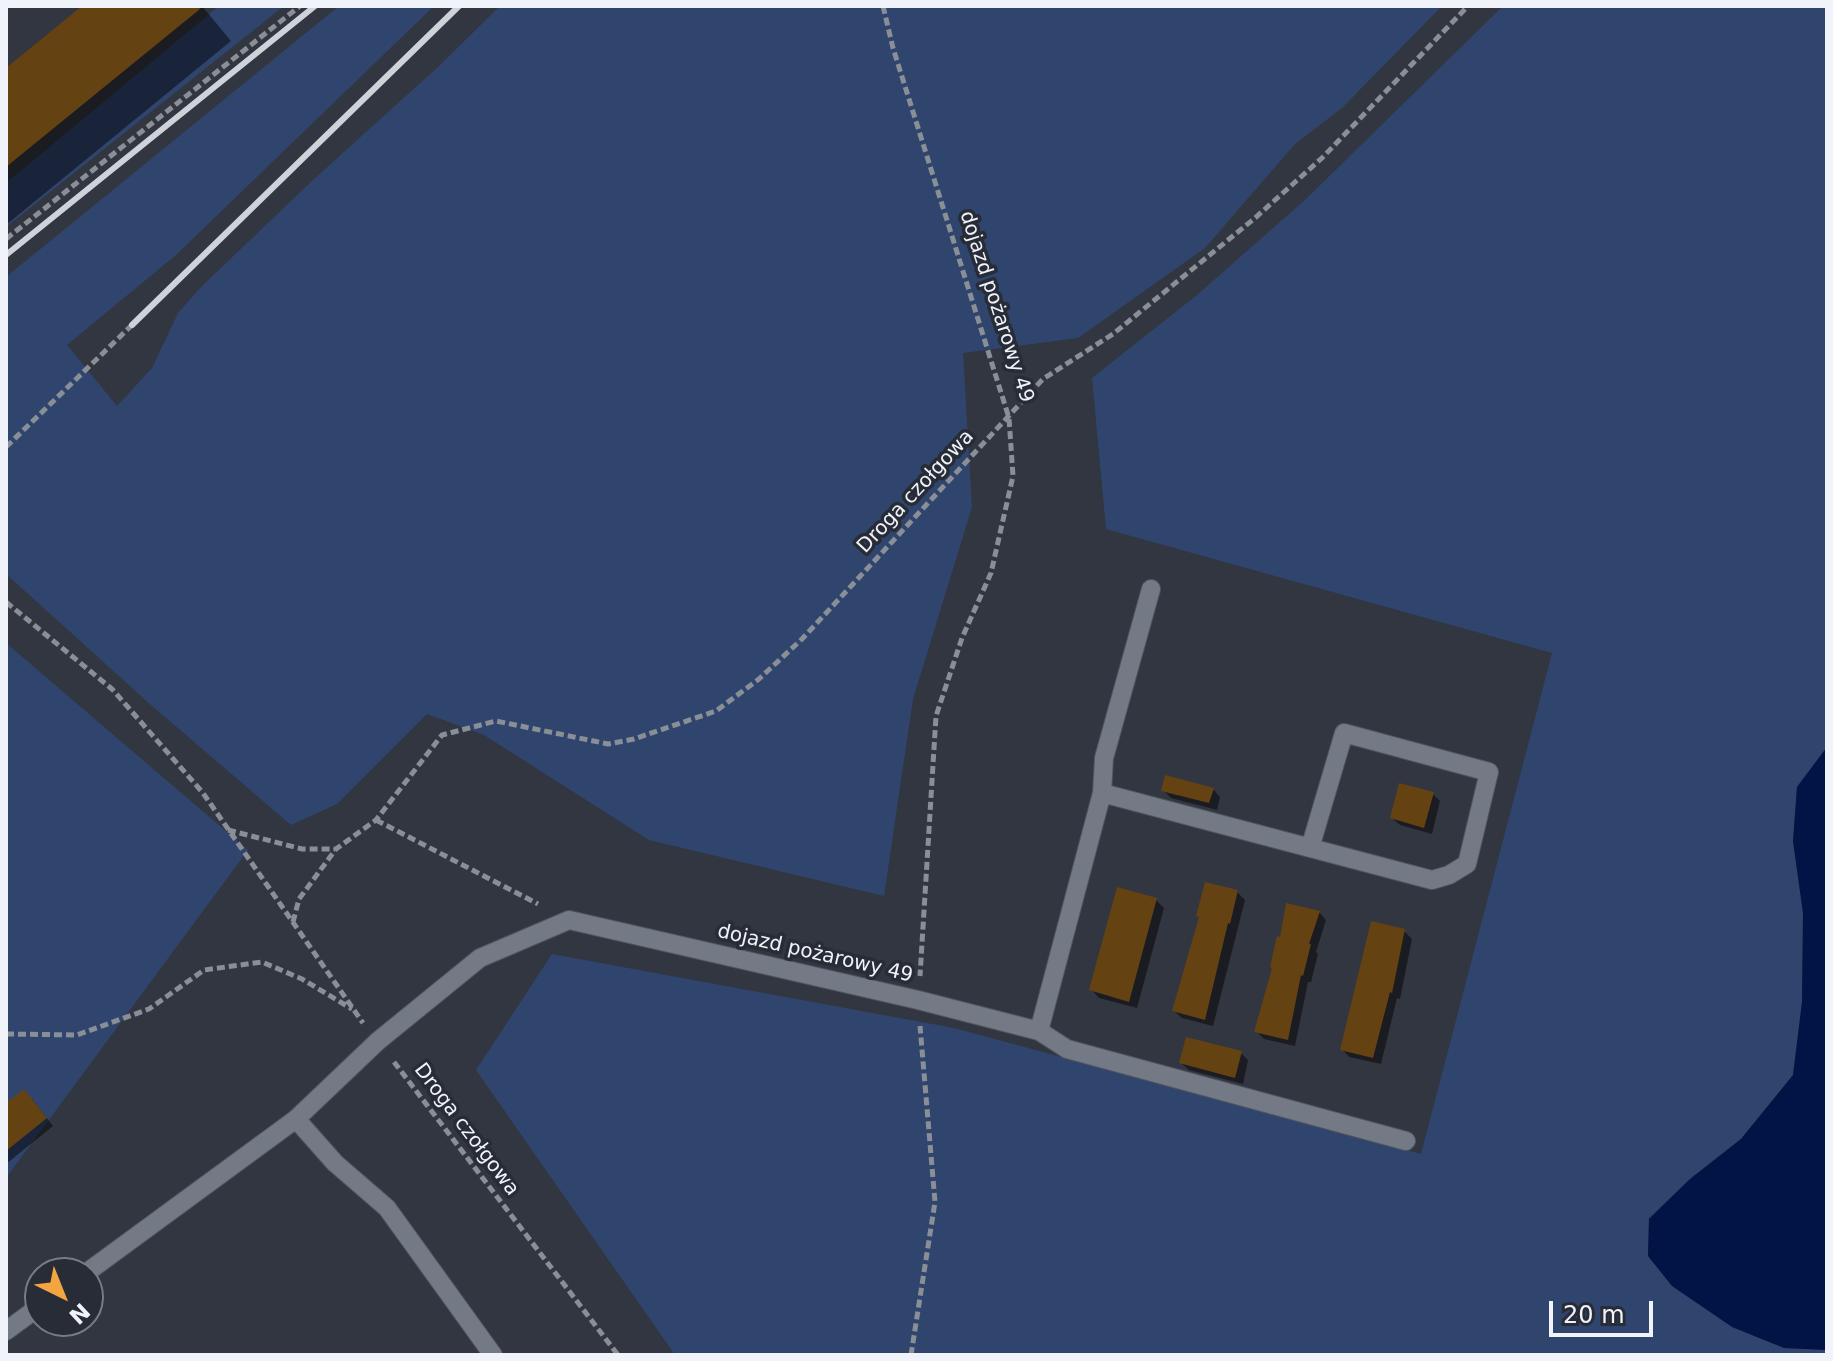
<!DOCTYPE html>
<html>
<head>
<meta charset="utf-8">
<style>
	body { margin:0 }
	#map { position:relative; width:1833px; height:1361px; overflow:hidden; background:#313640; font-family:"DejaVu Sans",sans-serif }
	canvas { display:block }
	.frame { position:absolute; inset:0; border:8px solid #f0f3fa; pointer-events:none }
	.north { position:absolute; left:24px; top:1257px; width:80px; height:80px; box-sizing:border-box; background:#272c36; border:2px solid #777c84; border-radius:50%; rotate:137deg; font-size:22px; font-weight:700; line-height:32px; text-align:center; color:#f0f3fa }
	.north::after { content:''; display:block; margin:auto; width:28px; height:36px; background:#f2a541; clip-path:polygon(50% 0,100% 100%,50% 72%,0 100%) }
	.scale { position:absolute; left:1549px; top:1301px; width:104px; height:36px; box-sizing:border-box; border:4px solid #f0f3fa; border-top:0; padding-left:10px; font-size:24px; line-height:28px; white-space:nowrap; color:#f0f3fa; -webkit-text-stroke:6px #272c36; paint-order:stroke }
</style>
</head>
<body>
<div id="map">
<canvas width="1833" height="1361"></canvas>
<div class="frame"></div>
<div class="north">N</div>
<div class="scale">20 m</div>
</div>
<script>
const c = document.querySelector('canvas').getContext('2d');
c.lineJoin = 'round';
function fill(path, color) { c.fillStyle = color; c.fill(path, 'evenodd'); }
function strokePath(path, color, width, dash) { c.strokeStyle = color; c.lineWidth = width; c.lineCap = dash ? 'butt' : 'round'; c.setLineDash(dash || []); c.stroke(path); }
function label(font, color, halo, rows, align = 'center') {
  c.font = font + ' "DejaVu Sans",sans-serif'; c.lineWidth = 7; c.setLineDash([]); c.textBaseline = 'middle'; c.strokeStyle = halo; c.fillStyle = color; for (const [text, x, y, turn = 0] of rows) {
    c.save(); c.translate(x, y); c.rotate((+turn || 0) * Math.PI / 180); c.textAlign = isNaN(turn) ? turn : align; if (halo) c.strokeText(text, 0, 0); c.fillText(text, 0, 0); c.restore();
  }
}
fill(new Path2D(`
	M 219,6 L 284,6 L 6,227 L 6,183 Z
	M 339,6 L 434,6 L 176,255 L 67,345 L 117,406 L 152,368 L 178,313 L 201,287 L 314,179 L 438,67 L 500,6 L 1442,6 L 1342,108 L 1295,144 L 1205,248 L 1078,338 L 963,353 L 972,507 L 913,699 L 884,896 L 649,840 L 484,735 L 427,714 L 337,804 L 291,825 L 151,705 L 6,574 L 6,277 Z
	M 1503,6 L 1827,6 L 1827,747 L 1797,787 L 1793,841 L 1803,913 L 1802,1002 L 1793,1075 L 1741,1139 L 1690,1179 L 1649,1218 L 1648,1256 L 1672,1286 L 1784,1348 L 1827,1350 L 1827,1355 L 675,1355 L 476,1070 L 552,954 L 954,1028 L 1421,1154 L 1552,653 L 1106,529 L 1092,378 L 1197,295 L 1306,199 Z
	M 6,643 L 248,850 L 6,1178 Z`), '#30456e');
fill(new Path2D(`
	M 1827,747 L 1827,1350 L 1784,1348 L 1732,1327 L 1672,1286 L 1648,1256 L 1649,1219 L 1690,1179 L 1741,1139 L 1793,1075 L 1802,1002 L 1803,913 L 1793,841 L 1797,787 Z`), '#021345');
fill(new Path2D(`
	M 85,6 L 202,6 L 231,41 L 6,225 L 6,71 Z
	M 1213,789 L 1220,797 L 1217,810 L 1171,798 L 1163,790 Z
	M 1433,794 L 1440,801 L 1432,834 L 1400,825 L 1392,818 Z
	M 1237,892 L 1245,900 L 1213,1026 L 1182,1018 L 1174,1011 L 1201,918 Z
	M 1156,900 L 1164,908 L 1137,1008 L 1099,998 L 1092,990 Z
	M 1319,912 L 1326,920 L 1316,952 L 1318,954 L 1311,982 L 1308,982 L 1295,1046 L 1264,1039 L 1256,1031 Z
	M 1404,931 L 1412,939 L 1400,999 L 1397,998 L 1381,1064 L 1349,1057 L 1342,1049 Z
	M 1241,1053 L 1248,1060 L 1243,1084 L 1189,1070 L 1181,1063 Z
	M 32,1099 L 53,1126 L 6,1164 L 6,1105 Z`), '#0007');
fill(new Path2D(`
	M 82,6 L 198,6 L 200,9 L 6,167 L 6,68 Z
	M 1165,775 L 1214,788 L 1209,803 L 1161,791 Z
	M 1399,783 L 1434,792 L 1424,828 L 1390,818 Z
	M 1205,882 L 1238,890 L 1230,924 L 1228,923 L 1205,1020 L 1172,1011 L 1199,917 L 1196,916 Z
	M 1117,887 L 1157,898 L 1129,1002 L 1089,990 Z
	M 1286,903 L 1320,911 L 1309,944 L 1311,944 L 1303,976 L 1301,975 L 1288,1040 L 1254,1032 L 1272,968 L 1270,967 L 1277,936 L 1280,937 Z
	M 1371,921 L 1405,929 L 1392,993 L 1390,992 L 1373,1058 L 1340,1050 Z
	M 1186,1037 L 1242,1051 L 1235,1078 L 1179,1063 Z
	M 24,1089 L 47,1118 L 6,1151 L 6,1103 Z`), '#654212');
const service = new Path2D(`
	M 1102,793 L 1104,758 L 1151,589
	M 1039,1031 L 1102,793 L 1432,880 L 1449,875 L 1467,864 L 1489,772 L 1344,733 L 1310,848
	M 296,1119 L 335,1163 L 387,1208 L 493,1355
	M 86,1273 L 296,1119 L 378,1041 L 480,958 L 569,920 L 918,1000 L 1039,1031 L 1067,1049 L 1406,1141
	M 6,1331 L 40,1306`);
strokePath(service, '#51555e', 20);
strokePath(new Path2D(`
	M 883,6 L 893,48 L 1009,418 L 1013,476 L 991,573 L 962,638 L 936,716 L 920,976
	M 6,239 L 300,6
	M 6,447 L 132,325
	M 6,602 L 112,689 L 203,793 L 363,1023
	M 376,820 L 538,904
	M 228,830 L 302,849 L 335,849
	M 293,922 L 299,899 L 336,849 L 376,820 L 442,735 L 496,721 L 608,744 L 634,739 L 716,711 L 759,679 L 802,639 L 1043,379 L 1113,334 L 1255,218 L 1322,158 L 1468,6
	M 6,1034 L 77,1035 L 149,1009 L 204,970 L 262,962 L 302,979 L 352,1009
	M 394,1062 L 618,1355
	M 911,1355 L 935,1202 L 920,1026`), '#8a8e96', 5, [8, 4]);
strokePath(service, '#737985', 18);
strokePath(new Path2D(`
	M 6,255 L 315,6
	M 132,325 L 459,6`), '#ced2d9', 6);
label('20px', '#f0f3fa', '#272c36', [
	["dojazd pożarowy 49",996,307,72],
	["Droga czołgowa",916,492,-47],
	["dojazd pożarowy 49",815,954,13],
	["Droga czołgowa",466,1130,53]
]);
</script>
</body>
</html>
